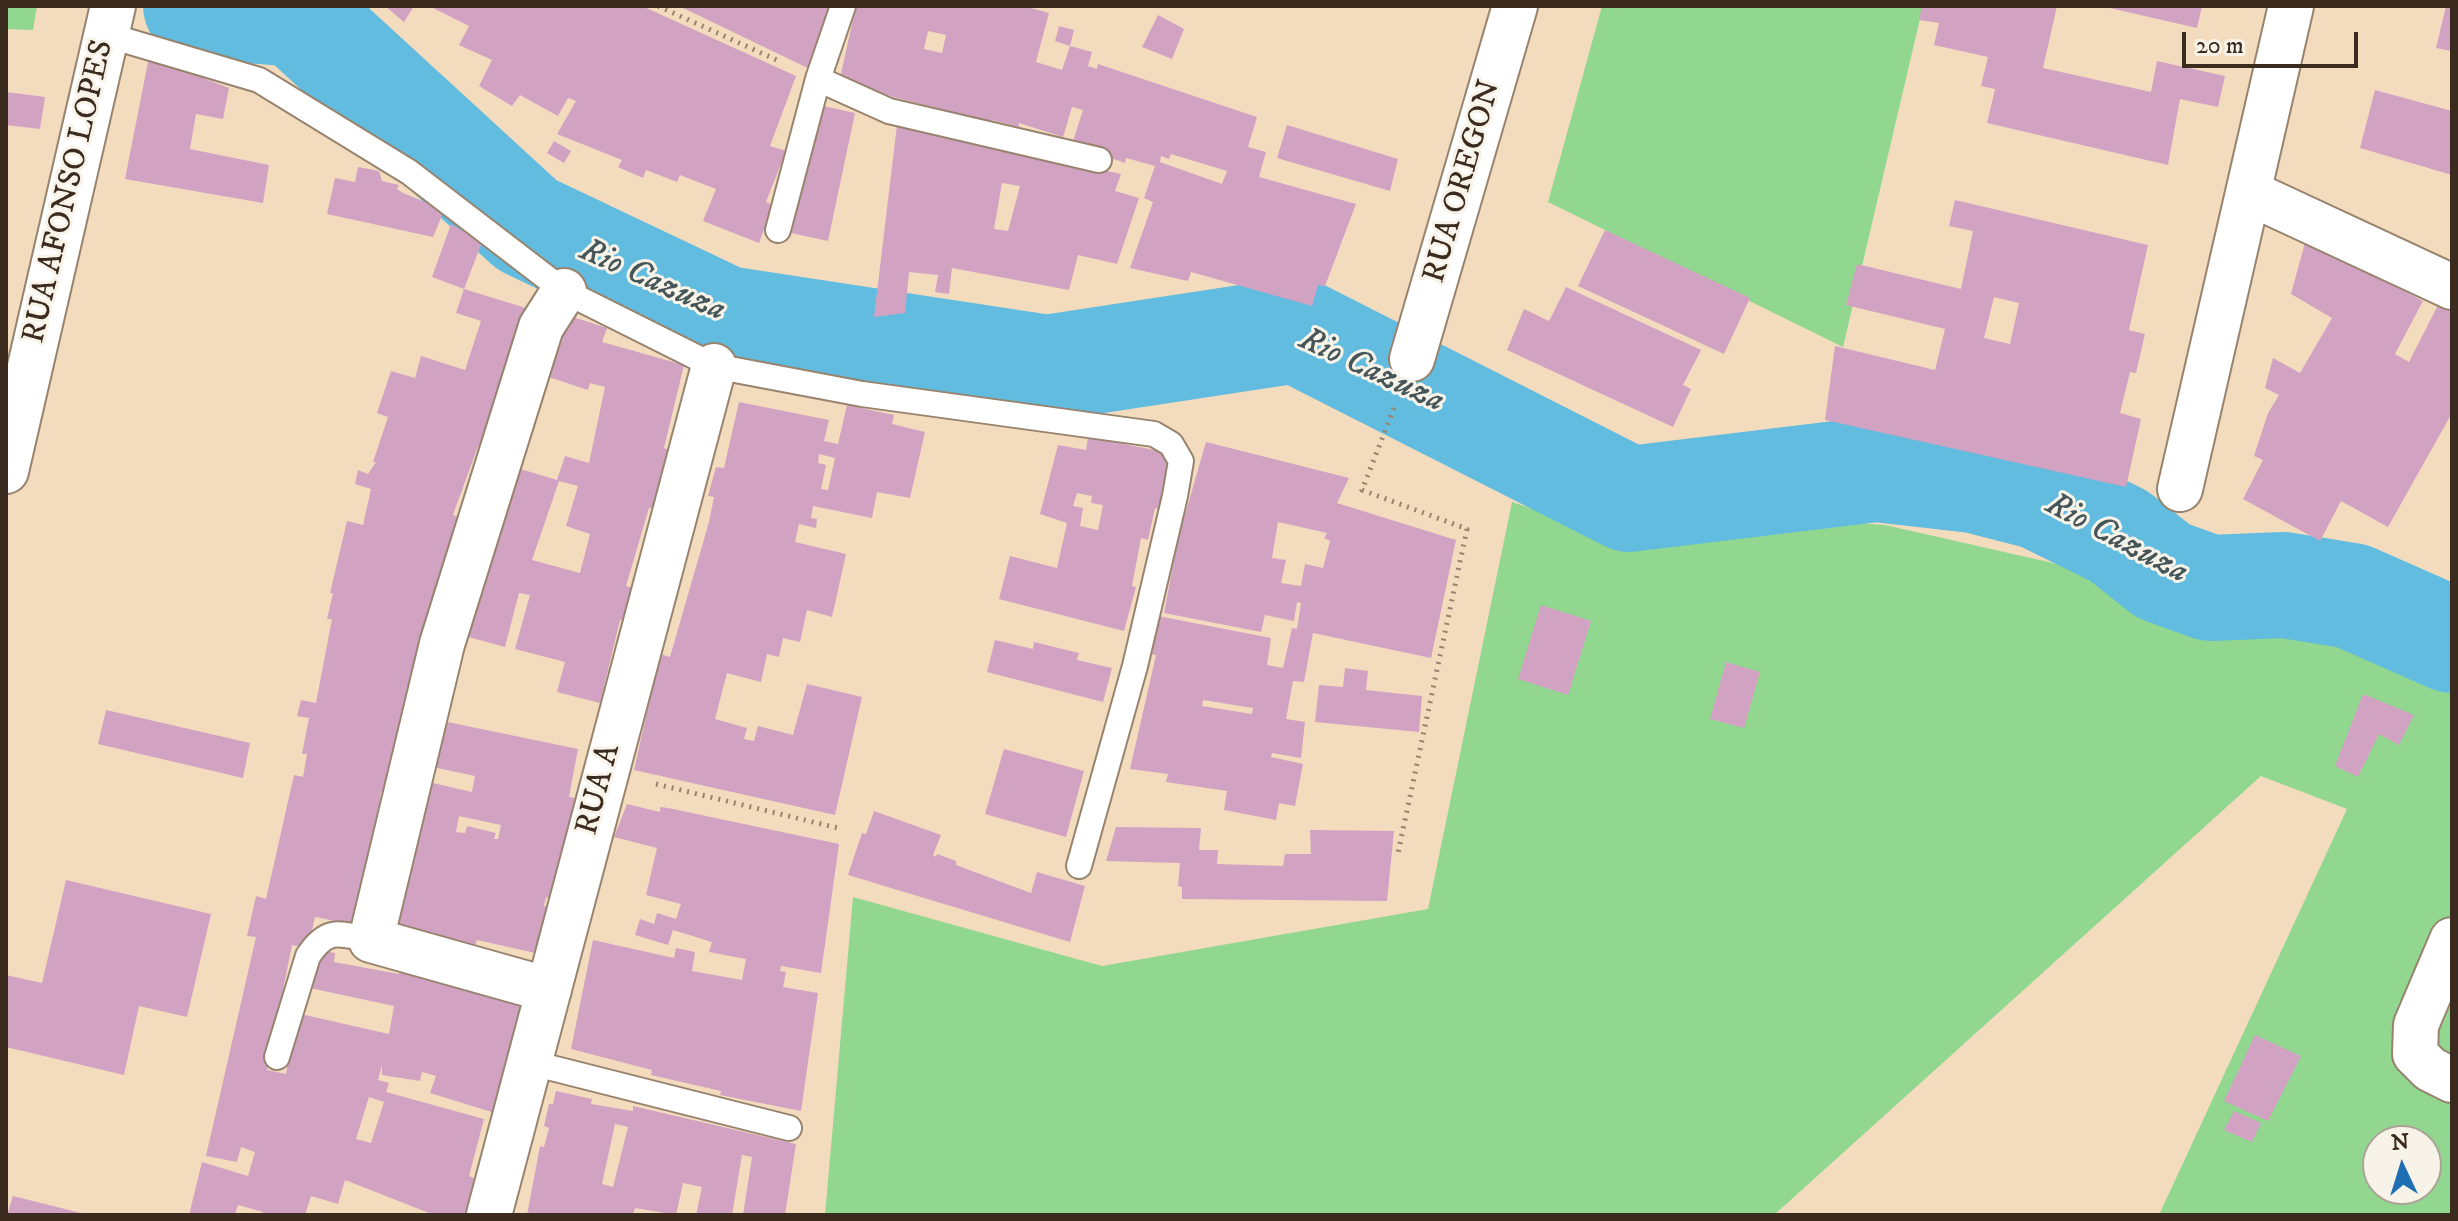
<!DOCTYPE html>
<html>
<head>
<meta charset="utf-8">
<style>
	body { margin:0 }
	#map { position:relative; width:2458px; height:1221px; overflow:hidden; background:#f3dcbe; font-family:"IM FELL DW Pica",serif }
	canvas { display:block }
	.frame { position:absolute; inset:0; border:8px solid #3b2a1e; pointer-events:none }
	.north { position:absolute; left:2362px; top:1125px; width:80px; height:80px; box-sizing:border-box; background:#f7f3e8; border:2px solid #aca397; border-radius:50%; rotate:356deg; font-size:22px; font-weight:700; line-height:32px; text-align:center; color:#3b2a1e }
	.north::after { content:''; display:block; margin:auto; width:28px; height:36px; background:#1f6fb2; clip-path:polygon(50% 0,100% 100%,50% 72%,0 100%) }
	.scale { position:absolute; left:2182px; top:32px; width:176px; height:36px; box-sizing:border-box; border:4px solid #3b2a1e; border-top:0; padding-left:10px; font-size:24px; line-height:28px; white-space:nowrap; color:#3b2a1e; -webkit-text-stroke:6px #f7f3e8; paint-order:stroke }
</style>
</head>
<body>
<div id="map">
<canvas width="2458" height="1221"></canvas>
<div class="frame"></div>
<div class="north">N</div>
<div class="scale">20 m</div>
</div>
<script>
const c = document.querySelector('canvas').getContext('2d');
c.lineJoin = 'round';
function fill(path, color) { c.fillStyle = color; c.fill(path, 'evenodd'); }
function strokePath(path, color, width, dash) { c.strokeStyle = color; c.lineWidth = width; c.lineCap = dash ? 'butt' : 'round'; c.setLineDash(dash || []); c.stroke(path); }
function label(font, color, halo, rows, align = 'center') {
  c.font = font + ' "IM FELL DW Pica",serif'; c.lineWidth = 6; c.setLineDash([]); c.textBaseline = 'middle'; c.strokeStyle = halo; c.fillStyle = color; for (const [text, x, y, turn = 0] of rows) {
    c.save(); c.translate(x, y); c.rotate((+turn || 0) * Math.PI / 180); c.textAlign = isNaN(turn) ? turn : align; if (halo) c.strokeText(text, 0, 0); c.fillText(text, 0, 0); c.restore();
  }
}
fill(new Path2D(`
	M 6,6 L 37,6 L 33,30 L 6,29 Z
	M 1602,6 L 1923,6 L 1843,347 L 1548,202 Z
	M 1512,502 L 1615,536 L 1777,517 L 1885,525 L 2265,611 L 2452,687 L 2452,1215 L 2159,1215 L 2347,809 L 2261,776 L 1774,1215 L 825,1215 L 853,897 L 1102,966 L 1428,909 ZM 2378,1141 L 2426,1141 L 2426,1189 L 2378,1189 Z`), '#92d790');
strokePath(new Path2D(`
	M 196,6 L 297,14 L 527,225 L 725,319 L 1047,368 L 1296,330 L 1629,499 L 1877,469 L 1974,480 L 2040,497 L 2119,536 L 2163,571 L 2210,588 L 2284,585 L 2352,596 L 2452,640`), '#61bcdf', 106);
fill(new Path2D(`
	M 385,6 L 414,6 L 404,22 Z
	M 429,6 L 642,6 L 796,76 L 770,146 L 786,151 L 766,202 L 773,205 L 759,243 L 703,221 L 716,189 L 680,175 L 677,182 L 646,170 L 643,178 L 618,167 L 622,160 L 557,134 L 576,101 L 568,98 L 558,116 L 520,95 L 512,106 L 479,86 L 492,60 L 459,45 L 469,26 Z
	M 679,6 L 833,6 L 816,72 Z
	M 856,6 L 1024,6 L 1049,13 L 1036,62 L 1062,70 L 1070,46 L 1055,41 L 1059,26 L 1074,30 L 1070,46 L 1092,52 L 1088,66 L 1097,69 L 1098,64 L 1257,117 L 1248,147 L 1266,152 L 1259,177 L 1356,204 L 1325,286 L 1318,285 L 1312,306 L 1191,272 L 1188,281 L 1130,268 L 1153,202 L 1144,198 L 1155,166 L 1126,158 L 1125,163 L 1072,144 L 1083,110 L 1072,107 L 1063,137 L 1019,123 L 1019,127 L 992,120 L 991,122 L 839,83 ZM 928,31 L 946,35 L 942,53 L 924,49 ZM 1171,154 L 1227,171 L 1222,184 L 1160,162 L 1161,156 L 1169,159 Z
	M 1922,6 L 2057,6 L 2043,68 L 2151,92 L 2157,61 L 2225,76 L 2218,107 L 2180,99 L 2168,165 L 1987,123 L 1995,89 L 1981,86 L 1988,57 L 1934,45 L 1939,23 L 1919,20 Z
	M 2101,6 L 2202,6 L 2197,28 Z
	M 2446,6 L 2452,6 L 2452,51 L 2436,48 Z
	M 1158,15 L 1184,29 L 1172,59 L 1142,47 Z
	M 149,57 L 229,88 L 223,119 L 196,114 L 190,149 L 269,165 L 263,203 L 125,179 Z
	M 2375,90 L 2452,111 L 2452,175 L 2360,148 Z
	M 6,92 L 45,97 L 40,129 L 6,125 Z
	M 819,105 L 855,113 L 828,241 L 791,233 Z
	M 897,125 L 1121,174 L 1115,191 L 1139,198 L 1117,264 L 1078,255 L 1069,290 L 952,268 L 949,294 L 935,292 L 938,275 L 909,272 L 905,313 L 874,317 ZM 1002,183 L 1020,186 L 1008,231 L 994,229 Z
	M 1287,125 L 1398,159 L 1390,191 L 1277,158 Z
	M 554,141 L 571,151 L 564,163 L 547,153 Z
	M 358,167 L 379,171 L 382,181 L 399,185 L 397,189 L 403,193 L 425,202 L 430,196 L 446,206 L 433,237 L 327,214 L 335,178 L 355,182 Z
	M 1955,200 L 2148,245 L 2129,330 L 2145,334 L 2136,373 L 2130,372 L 2120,413 L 2141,419 L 2126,487 L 1825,420 L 1835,346 L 1935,370 L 1945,329 L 1846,305 L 1857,264 L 1961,289 L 1973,231 L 1949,226 ZM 1994,297 L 2019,303 L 2010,344 L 1984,338 Z
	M 451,224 L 482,242 L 464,289 L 432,277 Z
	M 1605,230 L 1750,298 L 1724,354 L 1578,286 Z
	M 2306,239 L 2423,301 L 2395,354 L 2409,362 L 2440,301 L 2452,307 L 2452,413 L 2388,527 L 2341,501 L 2320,541 L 2243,499 L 2263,460 L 2254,456 L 2268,413 L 2279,395 L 2265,388 L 2273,358 L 2300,373 L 2332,318 L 2291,294 Z
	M 1566,287 L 1701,350 L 1683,385 L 1691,389 L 1673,427 L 1507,350 L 1524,309 L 1549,321 Z
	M 464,289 L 529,309 L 484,448 L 478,446 L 453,515 L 459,517 L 449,558 L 445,556 L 389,794 L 381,792 L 361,926 L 315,917 L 308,948 L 292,945 L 267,1070 L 286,1074 L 296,1013 L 389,1034 L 394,1006 L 310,988 L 317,950 L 335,953 L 334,962 L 399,974 L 401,962 L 523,990 L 498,1114 L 430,1093 L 436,1076 L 422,1072 L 420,1081 L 382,1075 L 382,1065 L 378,1080 L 389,1083 L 386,1092 L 484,1119 L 469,1176 L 478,1180 L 465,1215 L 434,1215 L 345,1180 L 338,1204 L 311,1196 L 305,1215 L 262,1215 L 263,1212 L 238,1205 L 235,1215 L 189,1215 L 202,1162 L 248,1176 L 255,1152 L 241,1147 L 237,1162 L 206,1156 L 256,937 L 247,936 L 256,896 L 266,899 L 294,775 L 303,777 L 307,754 L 302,754 L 309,718 L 297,716 L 301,700 L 316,703 L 332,619 L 327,619 L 333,593 L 330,593 L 347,521 L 363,525 L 371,489 L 355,484 L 358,470 L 368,474 L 376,462 L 373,462 L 388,417 L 377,413 L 391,371 L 415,378 L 421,356 L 465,370 L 481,321 L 456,313 ZM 369,1097 L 384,1102 L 371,1143 L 356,1139 Z
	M 570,316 L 607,328 L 602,342 L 684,365 L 664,448 L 669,450 L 660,484 L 653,508 L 649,508 L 626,586 L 634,588 L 626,621 L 620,620 L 600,703 L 557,692 L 565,662 L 515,649 L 530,595 L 519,593 L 505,647 L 465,636 L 514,467 L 557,480 L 565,456 L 589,463 L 605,387 L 590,383 L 588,390 L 549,377 ZM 559,481 L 578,486 L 566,526 L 590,534 L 580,573 L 532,560 Z
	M 739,402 L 829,420 L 824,441 L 838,444 L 847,405 L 894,415 L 892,424 L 925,432 L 910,498 L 877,492 L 872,518 L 813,506 L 811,518 L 817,519 L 816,528 L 799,524 L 795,542 L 846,554 L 832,617 L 807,610 L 800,642 L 783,638 L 779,657 L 767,654 L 761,682 L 727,673 L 715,719 L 747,728 L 744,739 L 754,741 L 758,726 L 793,735 L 807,684 L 862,697 L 835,815 L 634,770 L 660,654 L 670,657 L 709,522 L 714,497 L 708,496 L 716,467 L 724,468 ZM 819,454 L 835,458 L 828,490 L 821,489 L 826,465 L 818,463 Z
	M 1088,437 L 1170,453 L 1159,509 L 1155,508 L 1148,540 L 1141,538 L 1132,586 L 1136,587 L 1124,631 L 999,599 L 1010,556 L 1057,568 L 1067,523 L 1040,514 L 1058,445 L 1086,450 ZM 1077,493 L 1092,496 L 1091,503 L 1103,505 L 1098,530 L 1080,526 L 1083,508 L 1073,506 Z
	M 1206,442 L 1349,478 L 1337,503 L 1456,540 L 1431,658 L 1313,633 L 1304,682 L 1293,681 L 1286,719 L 1305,722 L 1301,758 L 1272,753 L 1271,757 L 1303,764 L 1295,806 L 1279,803 L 1276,820 L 1224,810 L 1227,791 L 1166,782 L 1168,774 L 1130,769 L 1156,655 L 1145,653 L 1153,615 L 1271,638 L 1267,665 L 1283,668 L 1292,628 L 1297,629 L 1301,603 L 1297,602 L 1294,621 L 1265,615 L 1261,632 L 1164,613 L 1178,539 ZM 1278,522 L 1323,532 L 1327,533 L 1324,538 L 1330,541 L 1323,568 L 1305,564 L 1301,586 L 1281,583 L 1286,560 L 1272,558 ZM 1203,700 L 1253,708 L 1252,714 L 1202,706 Z
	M 1541,605 L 1591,621 L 1568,695 L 1518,679 Z
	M 995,640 L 1033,649 L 1034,642 L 1079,653 L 1077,660 L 1112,668 L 1103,702 L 987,672 Z
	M 1726,662 L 1760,672 L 1744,728 L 1710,719 Z
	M 1345,668 L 1368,671 L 1366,690 L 1422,696 L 1419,732 L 1315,722 L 1319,685 L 1343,687 Z
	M 2363,694 L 2414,715 L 2399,745 L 2379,734 L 2358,777 L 2335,766 Z
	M 106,710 L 250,743 L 243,778 L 98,744 Z
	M 438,720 L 578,749 L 569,797 L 575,798 L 552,899 L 546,897 L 544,906 L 551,907 L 540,954 L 477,940 L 475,946 L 390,928 L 424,781 L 472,792 L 475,776 L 428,766 ZM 459,816 L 501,825 L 498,839 L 494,839 L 496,833 L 467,826 L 465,833 L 456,832 Z
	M 1004,749 L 1084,771 L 1066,837 L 985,814 Z
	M 627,804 L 660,812 L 660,807 L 668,808 L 839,844 L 821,973 L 781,966 L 780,971 L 786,972 L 783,987 L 818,993 L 801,1111 L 720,1095 L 721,1091 L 651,1075 L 652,1070 L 571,1049 L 593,940 L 674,958 L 676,948 L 695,952 L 692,971 L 742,980 L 746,959 L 709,952 L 712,942 L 673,930 L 668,945 L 635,935 L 640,919 L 654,924 L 657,913 L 676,919 L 681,904 L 646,895 L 657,848 L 614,837 Z
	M 874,811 L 941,835 L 933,855 L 936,857 L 937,854 L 956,861 L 956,865 L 1031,893 L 1037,872 L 1085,886 L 1070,942 L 848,875 L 862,833 L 866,834 Z
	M 1116,827 L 1201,828 L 1199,850 L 1218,850 L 1217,864 L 1283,866 L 1285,854 L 1311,854 L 1310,830 L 1394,831 L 1387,901 L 1182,899 L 1182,887 L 1178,886 L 1180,863 L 1106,861 Z
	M 66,880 L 211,914 L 187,1017 L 139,1006 L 124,1075 L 6,1047 L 6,975 L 42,983 Z
	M 2255,1035 L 2301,1056 L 2268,1121 L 2224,1101 Z
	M 556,1091 L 592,1099 L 591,1104 L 633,1111 L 633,1106 L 796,1144 L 785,1215 L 743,1215 L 752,1157 L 742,1155 L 732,1215 L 696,1215 L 702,1187 L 683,1183 L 676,1215 L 635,1208 L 633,1215 L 527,1215 L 540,1146 L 544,1147 L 549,1128 L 544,1126 L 549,1104 L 553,1104 ZM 615,1124 L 628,1127 L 613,1187 L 602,1184 Z
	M 2234,1111 L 2261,1123 L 2252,1142 L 2224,1130 Z
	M 13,1196 L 85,1214 L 85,1215 L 7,1215 Z`), '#d2a2c3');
const lane = new Path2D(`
	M 107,35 L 259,80 L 409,172 L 564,291 L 714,366 L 862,394 L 1154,434 L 1171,444 L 1181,461 L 1175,496 L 1135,666 L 1079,866
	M 818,79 L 889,111 L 1099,160
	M 778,230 L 818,79 L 843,6
	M 277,1057 L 308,956 C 328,926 340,934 371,940
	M 528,1062 L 789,1128`);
const street = new Path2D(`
	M 2250,193 L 2452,287
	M 1412,359 L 1515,6
	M 6,471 L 113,6
	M 2180,489 L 2291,6
	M 2452,940 L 2416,1025 L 2415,1054 L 2430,1069 L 2452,1080
	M 549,990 L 371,940 L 442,644 L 541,327 L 564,291
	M 489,1215 L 714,366`);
strokePath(lane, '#97836e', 28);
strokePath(street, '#97836e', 48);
strokePath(new Path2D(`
	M 658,6 L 781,62
	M 1394,408 L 1362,490 L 1467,529 L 1398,853
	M 656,784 L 838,828`), '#97836e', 5, [2, 6]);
strokePath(lane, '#fff', 24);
strokePath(street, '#fff', 44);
label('32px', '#3b2a1e', '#f7f3e8', [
	["RUA OREGON",1464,182,-74],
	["RUA AFONSO LOPES",70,192,-77],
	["RUA A",600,790,-75]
]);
label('italic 34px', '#465658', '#f7f3e8', [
	["Rio Cazuza",652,282,24],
	["Rio Cazuza",1371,372,25],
	["Rio Cazuza",2116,540,28]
]);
</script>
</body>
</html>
